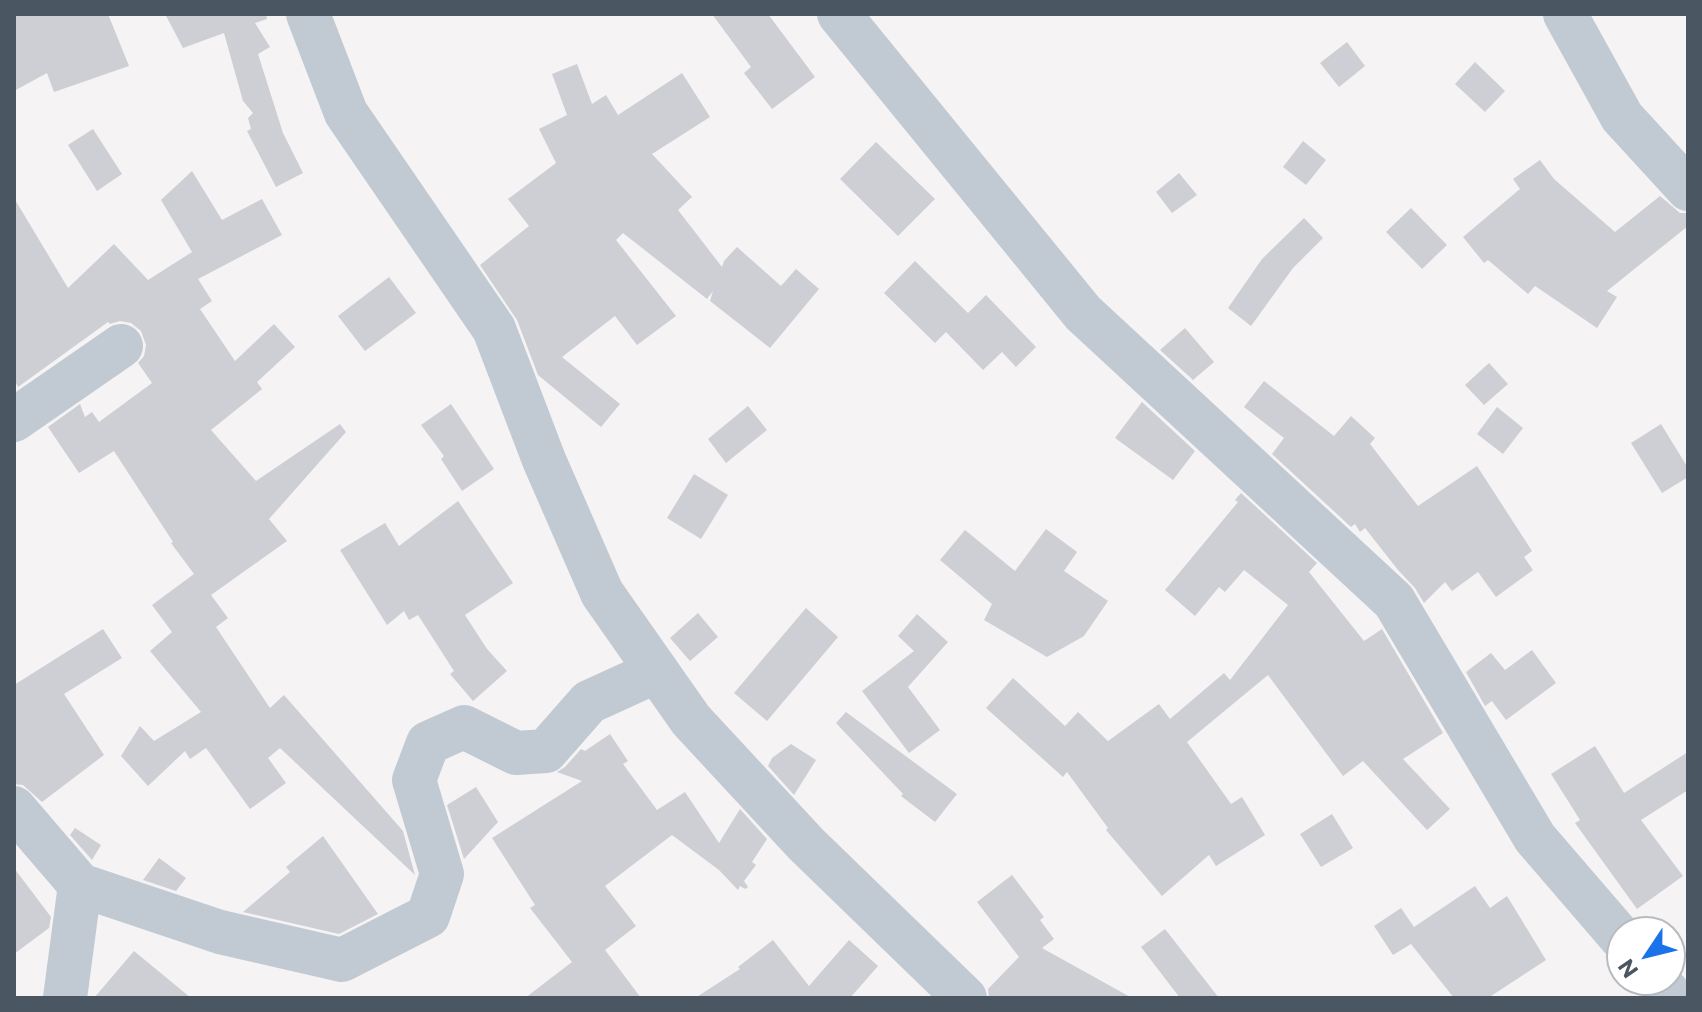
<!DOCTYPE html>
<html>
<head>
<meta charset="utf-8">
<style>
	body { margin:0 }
	#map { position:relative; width:1702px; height:1012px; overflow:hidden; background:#f5f3f3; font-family:Commissioner,sans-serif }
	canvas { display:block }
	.frame { position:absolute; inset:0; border:16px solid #4a5661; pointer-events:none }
	.north { position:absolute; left:1606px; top:916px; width:80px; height:80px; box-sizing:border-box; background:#fff; border:2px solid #b7bbc0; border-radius:50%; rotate:235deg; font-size:22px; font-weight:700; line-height:32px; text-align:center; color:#4a5661 }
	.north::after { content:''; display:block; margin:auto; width:28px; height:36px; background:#1a73e8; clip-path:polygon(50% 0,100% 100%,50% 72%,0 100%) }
</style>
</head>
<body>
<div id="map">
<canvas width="1702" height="1012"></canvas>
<div class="frame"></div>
<div class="north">N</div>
</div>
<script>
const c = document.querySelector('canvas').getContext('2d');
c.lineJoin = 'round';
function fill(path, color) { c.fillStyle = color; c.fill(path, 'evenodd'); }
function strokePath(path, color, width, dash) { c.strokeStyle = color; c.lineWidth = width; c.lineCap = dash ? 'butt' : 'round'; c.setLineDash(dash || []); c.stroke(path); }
fill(new Path2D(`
	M 14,14 L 108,14 L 129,66 L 54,92 L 47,73 L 14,91 Z
	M 165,14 L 266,14 L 267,19 L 255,23 L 270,47 L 258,54 L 283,133 L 303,173 L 276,187 L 247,131 L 251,129 L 248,118 L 253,113 L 243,101 L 224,33 L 183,48 Z
	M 712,14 L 768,14 L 815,77 L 772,109 L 744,73 L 751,67 Z
	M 1347,42 L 1365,66 L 1339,87 L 1320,63 Z
	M 1475,62 L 1505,91 L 1485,112 L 1455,84 Z
	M 577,64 L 592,104 L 606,95 L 618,115 L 682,73 L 710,117 L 652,154 L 692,197 L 678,210 L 722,267 L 724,261 L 737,247 L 781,286 L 796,269 L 819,289 L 770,348 L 710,301 L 713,291 L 707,299 L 623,233 L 616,240 L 676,316 L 637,345 L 615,316 L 562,357 L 620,404 L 601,427 L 538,375 L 517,320 L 480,265 L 529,226 L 508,199 L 556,163 L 539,129 L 567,115 L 552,74 Z
	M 93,129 L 122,174 L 97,191 L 68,145 Z
	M 1303,141 L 1326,160 L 1306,185 L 1283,167 Z
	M 876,142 L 935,199 L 898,236 L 840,179 Z
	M 1540,160 L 1554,179 L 1615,232 L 1660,196 L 1680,213 L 1688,213 L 1688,226 L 1607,291 L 1617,297 L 1597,328 L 1535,286 L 1528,294 L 1488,260 L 1484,263 L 1463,237 L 1520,189 L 1513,179 Z
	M 192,171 L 222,220 L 262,199 L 282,235 L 198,279 L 212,301 L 200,309 L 235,361 L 274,324 L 295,347 L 257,382 L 262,389 L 211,430 L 256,481 L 340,424 L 346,432 L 269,519 L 287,541 L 211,595 L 228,618 L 216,627 L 270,708 L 284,695 L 403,831 L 415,875 L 280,748 L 268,758 L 286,783 L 250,809 L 206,748 L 190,759 L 185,751 L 148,786 L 121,756 L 140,726 L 154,741 L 201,712 L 150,651 L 172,632 L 152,605 L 194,574 L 171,543 L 173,542 L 114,451 L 79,473 L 48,427 L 80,404 L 85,417 L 92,412 L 99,422 L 152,383 L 138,363 L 144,356 L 146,345 L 141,331 L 131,323 L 120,321 L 110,324 L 108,322 L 18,387 L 14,379 L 14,198 L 68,288 L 114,244 L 148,280 L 192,252 L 161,200 Z
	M 1179,173 L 1197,195 L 1172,213 L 1156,192 Z
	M 1411,208 L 1447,245 L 1422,269 L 1386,232 Z
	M 1304,218 L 1323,238 L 1293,268 L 1251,326 L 1228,308 L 1262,259 Z
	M 915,261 L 968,313 L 986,295 L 1036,347 L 1016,367 L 1002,352 L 983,370 L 946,332 L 935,343 L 884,293 Z
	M 389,277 L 416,313 L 365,351 L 338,316 Z
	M 1185,328 L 1214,362 L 1193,380 L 1160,350 Z
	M 1489,363 L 1508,384 L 1484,405 L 1465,385 Z
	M 1264,381 L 1334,436 L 1351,416 L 1375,438 L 1370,444 L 1418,506 L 1477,466 L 1532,551 L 1524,557 L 1533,570 L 1496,597 L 1478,572 L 1452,591 L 1445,582 L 1424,603 L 1415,588 L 1398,570 L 1365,528 L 1360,532 L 1355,524 L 1351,527 L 1272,454 L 1284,438 L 1244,407 Z
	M 1142,402 L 1195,451 L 1173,480 L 1115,438 Z
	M 451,404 L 494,469 L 462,491 L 441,459 L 444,456 L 421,425 Z
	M 748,406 L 767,430 L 726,463 L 708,439 Z
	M 1497,407 L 1523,428 L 1503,454 L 1477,434 Z
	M 1661,424 L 1688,468 L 1688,477 L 1662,493 L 1631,443 Z
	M 694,474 L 728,495 L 701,539 L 667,518 Z
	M 1241,493 L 1317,563 L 1309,572 L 1364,641 L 1382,629 L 1443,733 L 1403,759 L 1450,809 L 1427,830 L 1363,761 L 1343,776 L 1268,675 L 1187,742 L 1231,804 L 1242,797 L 1265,835 L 1216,866 L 1209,855 L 1162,896 L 1106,830 L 1108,828 L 1067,772 L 1063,777 L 986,708 L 1013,678 L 1065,726 L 1078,712 L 1108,741 L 1159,704 L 1170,719 L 1224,673 L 1230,680 L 1288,605 L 1244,570 L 1225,592 L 1219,587 L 1195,616 L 1165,590 L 1238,502 L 1235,500 Z
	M 458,501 L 513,583 L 465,615 L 487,649 L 507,671 L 473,701 L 450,674 L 454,671 L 418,615 L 409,620 L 404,611 L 387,625 L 340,550 L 385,523 L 399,546 Z
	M 1046,529 L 1077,552 L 1064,571 L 1108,601 L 1084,636 L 1047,657 L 984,620 L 992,604 L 940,560 L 965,530 L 1015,571 Z
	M 806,608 L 838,637 L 767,721 L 734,693 Z
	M 698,613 L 718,637 L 690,661 L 670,638 Z
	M 917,614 L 948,642 L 908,687 L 940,730 L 909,753 L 862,691 L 914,651 L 898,636 Z
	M 103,629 L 122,658 L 64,694 L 104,755 L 42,802 L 23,785 L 14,784 L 14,685 Z
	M 1532,650 L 1556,683 L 1506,720 L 1492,701 L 1485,706 L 1466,672 L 1491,653 L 1505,670 Z
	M 846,712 L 957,794 L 935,822 L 901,796 L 903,794 L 836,723 Z
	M 610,734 L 628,761 L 623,764 L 657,810 L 685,792 L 719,843 L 740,809 L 767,839 L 752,862 L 756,865 L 744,881 L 748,887 L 745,889 L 740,886 L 738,890 L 719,870 L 672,835 L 605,886 L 636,926 L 605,950 L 641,998 L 525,998 L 572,962 L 530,908 L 535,905 L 492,838 L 582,781 L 557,772 L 565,767 L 581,749 L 585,751 Z
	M 791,744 L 816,760 L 794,795 L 768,766 L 772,758 Z
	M 1595,746 L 1624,793 L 1688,752 L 1688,790 L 1641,820 L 1683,876 L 1637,909 L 1575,823 L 1580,820 L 1551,774 Z
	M 476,787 L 498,822 L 464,859 L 447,805 Z
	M 1332,814 L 1353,848 L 1321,867 L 1300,834 Z
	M 75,828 L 101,845 L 92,860 L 70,835 Z
	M 323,836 L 378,914 L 339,934 L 243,912 L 290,872 L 286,867 Z
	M 159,858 L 186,878 L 176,891 L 143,880 Z
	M 14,868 L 51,917 L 49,928 L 14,954 Z
	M 1012,875 L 1044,917 L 1040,920 L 1054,939 L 1042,948 L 1132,998 L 989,998 L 988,989 L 1019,957 L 977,902 Z
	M 1475,886 L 1490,908 L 1507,896 L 1546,960 L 1488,998 L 1454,998 L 1411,944 L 1393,955 L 1374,926 L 1401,908 L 1414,927 Z
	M 1165,929 L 1219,998 L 1180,998 L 1141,947 Z
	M 773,940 L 809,986 L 849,940 L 878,966 L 850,998 L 695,998 L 740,969 L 738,967 Z
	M 134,951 L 191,998 L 94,998 Z`), '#cdcfd5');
strokePath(new Path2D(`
	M 308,14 L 346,113 L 494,329 L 544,460 L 602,593 L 691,720 L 806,844 L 965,998
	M 839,14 L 1083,313 L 1394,601 L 1535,838 L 1622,939
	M 1565,14 L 1622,117 L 1688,189
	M 14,420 L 121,346
	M 14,808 L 80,885 L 220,932 L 342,960 L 428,916 L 442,874 L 414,780 L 428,743 L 464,727 L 516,753 L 546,751 L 589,702 L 657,671
	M 1657,980 L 1673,998
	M 65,998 L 80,885`), '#c1cad2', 44);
</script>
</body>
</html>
